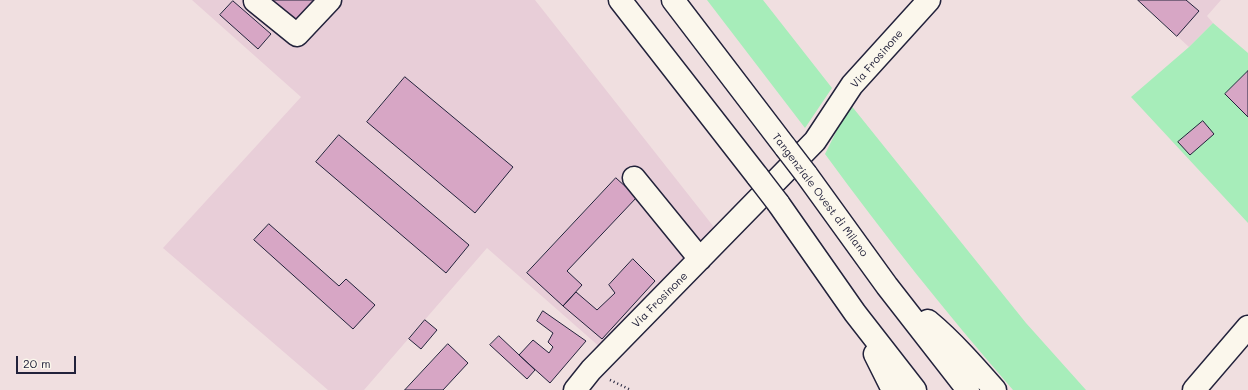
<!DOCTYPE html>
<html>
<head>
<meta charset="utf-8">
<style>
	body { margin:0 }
	#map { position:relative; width:1248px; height:390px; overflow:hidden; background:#f0dfe0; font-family:Mali,sans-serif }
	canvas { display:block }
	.scale { position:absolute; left:16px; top:356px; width:60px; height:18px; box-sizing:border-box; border:2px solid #22223b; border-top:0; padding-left:5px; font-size:12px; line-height:14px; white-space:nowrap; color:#22223b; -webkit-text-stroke:3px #fbf7ec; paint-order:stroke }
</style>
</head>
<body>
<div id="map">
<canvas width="1248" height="390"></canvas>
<div class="scale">20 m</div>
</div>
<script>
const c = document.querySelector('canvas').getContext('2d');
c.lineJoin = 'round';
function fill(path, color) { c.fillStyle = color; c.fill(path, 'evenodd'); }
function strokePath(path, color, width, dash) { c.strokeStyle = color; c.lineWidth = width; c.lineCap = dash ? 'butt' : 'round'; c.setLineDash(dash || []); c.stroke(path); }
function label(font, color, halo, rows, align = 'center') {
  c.font = font + ' Mali,sans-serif'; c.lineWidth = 3; c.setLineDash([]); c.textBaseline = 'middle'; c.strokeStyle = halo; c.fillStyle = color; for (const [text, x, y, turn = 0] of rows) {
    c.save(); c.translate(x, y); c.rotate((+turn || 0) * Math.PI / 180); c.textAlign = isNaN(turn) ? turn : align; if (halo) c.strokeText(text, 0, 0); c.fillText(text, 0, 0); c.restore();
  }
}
fill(new Path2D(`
	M 192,0 L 535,0 L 717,231 L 601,348 L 487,248 L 364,390 L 328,390 L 163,248 L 301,97 Z
	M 1138,0 L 1221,0 L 1207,16 L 1213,23 L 1189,47 Z`), '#e8ced8');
fill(new Path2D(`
	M 707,0 L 763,0 L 832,88 L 805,128 Z
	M 1213,23 L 1248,53 L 1248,71 L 1225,94 L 1248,117 L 1248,223 L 1131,97 L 1189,47 Z
	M 850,104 L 1026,323 L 1086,390 L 1013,390 C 947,314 884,235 825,154 Z`), '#a7edba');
const building = new Path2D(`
	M 268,0 L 316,0 L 293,24 Z
	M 1138,0 L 1186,0 L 1199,11 L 1177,36 Z
	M 233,1 L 271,34 L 258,49 L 220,15 Z
	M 1248,71 L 1248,117 L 1225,94 Z
	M 405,77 L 513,167 L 475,213 L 367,122 Z
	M 1203,121 L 1214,134 L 1190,155 L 1178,142 Z
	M 339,135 L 469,245 L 446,273 L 316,162 Z
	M 616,178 L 637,197 L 567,271 L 582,285 L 563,306 L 527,273 Z
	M 269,224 L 339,286 L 346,279 L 375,305 L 353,329 L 254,240 Z
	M 633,259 L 655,281 L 602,339 L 563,306 L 576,292 L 597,310 L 615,293 L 609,285 Z
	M 543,311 L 586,341 L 550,383 L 519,355 L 533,340 L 549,353 L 553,347 L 548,342 L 553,333 L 537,321 Z
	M 425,320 L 437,330 L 421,349 L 409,339 Z
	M 499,336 L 535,370 L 527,379 L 490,345 Z
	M 448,344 L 468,363 L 443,390 L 405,390 Z`);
fill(building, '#d7a6c5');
strokePath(building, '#22223b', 1);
const minor = new Path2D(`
	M 255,1 L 297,35 L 330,0
	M 634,178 L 700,259
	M 575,390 L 591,370 L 815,141 L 852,85 L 929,0
	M 1194,390 L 1248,327`);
const highway = new Path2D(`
	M 620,0 L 758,177
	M 673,0 L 786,148
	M 806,174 L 887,286 L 968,390
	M 778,203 L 855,313 L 915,390
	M 928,321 C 952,341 974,366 995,390
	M 875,354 L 893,390`);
strokePath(minor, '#22223b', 25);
strokePath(highway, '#22223b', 25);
strokePath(new Path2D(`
	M 610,380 L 631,390`), '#22223b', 2.5, [1, 3]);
strokePath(minor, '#fbf7ec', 22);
strokePath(highway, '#fbf7ec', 22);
const highwayBridge = new Path2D(`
	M 786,148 L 806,174
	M 758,177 L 778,203`);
strokePath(highwayBridge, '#22223b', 25, []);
strokePath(highwayBridge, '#fbf7ec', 22);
label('11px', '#22223b', '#fbf7ec', [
	["Via Frosinone",877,59,-49],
	["Tangenziale Ovest di Milano",820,195,53],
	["Via Frosinone",660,300,-45]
]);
</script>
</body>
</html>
